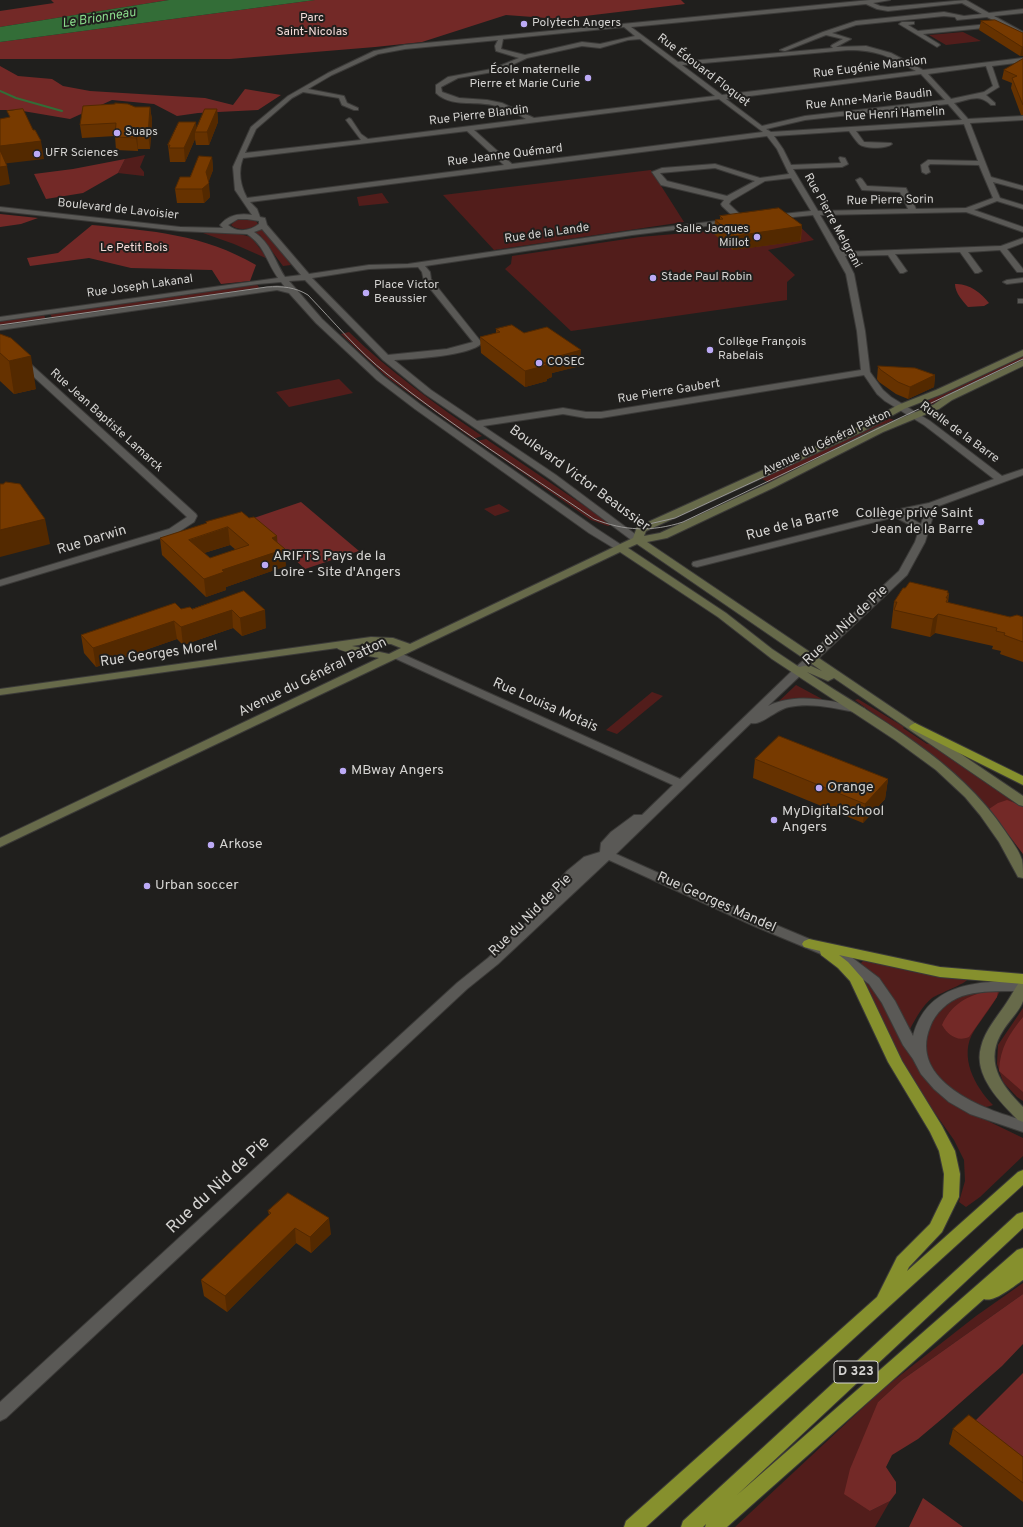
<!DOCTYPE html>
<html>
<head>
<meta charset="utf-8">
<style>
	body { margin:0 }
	canvas { display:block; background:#201f1d }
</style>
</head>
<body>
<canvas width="1023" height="1527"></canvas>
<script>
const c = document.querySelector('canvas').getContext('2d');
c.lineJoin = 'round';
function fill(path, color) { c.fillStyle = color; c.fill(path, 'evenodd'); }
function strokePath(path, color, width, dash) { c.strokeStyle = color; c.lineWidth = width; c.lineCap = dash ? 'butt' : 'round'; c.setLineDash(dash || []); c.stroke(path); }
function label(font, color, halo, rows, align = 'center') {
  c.font = font + ' Overpass,sans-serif'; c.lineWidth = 4; c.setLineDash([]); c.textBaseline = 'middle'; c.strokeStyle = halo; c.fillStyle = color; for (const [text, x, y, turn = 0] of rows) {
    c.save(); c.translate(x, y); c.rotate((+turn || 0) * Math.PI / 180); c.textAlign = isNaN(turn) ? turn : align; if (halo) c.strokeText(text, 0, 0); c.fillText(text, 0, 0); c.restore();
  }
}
fill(new Path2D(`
	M 963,32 L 981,41 L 946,45 L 929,35 Z
	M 145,155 L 140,167 L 144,172 L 144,176 L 118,173 L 125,159 Z
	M 651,170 L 684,222 L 494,250 L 443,195 Z
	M 382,193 L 389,203 L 359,206 L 357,197 Z
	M 245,219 L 256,221 L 258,224 C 251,230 237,231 231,225 L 236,220 Z
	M 792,219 L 814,240 L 768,250 L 795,275 L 787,282 L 787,300 L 571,331 L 505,269 L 511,264 L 512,256 L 640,237 L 698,232 Z
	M 263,229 L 267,233 L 291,265 L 283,266 L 260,235 L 253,232 Z
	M 232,232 L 251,237 L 268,259 L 234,244 L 203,233 Z
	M 257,284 L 260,289 L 53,319 L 50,314 Z
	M 44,315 L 46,320 L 0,326 L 0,321 Z
	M 349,332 C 390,372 435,404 482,436 L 473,439 L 387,377 L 341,334 Z
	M 1023,355 L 1023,361 L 930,405 L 922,402 Z
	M 339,379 L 353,393 L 289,407 L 276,392 Z
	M 889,418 L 896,421 L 797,468 L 770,483 L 758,477 L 792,463 Z
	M 486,439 L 611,524 L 611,525 L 608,526 L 591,520 L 477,441 Z
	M 499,504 L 510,511 L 495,516 L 484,509 Z
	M 796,685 L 822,699 L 802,699 L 779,703 L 778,702 Z
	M 652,692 L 663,696 L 617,734 L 606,730 Z
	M 858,699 L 904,727 L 903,728 L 927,744 L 931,743 L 1023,806 L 1023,854 C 1019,844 1010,835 1004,826 C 961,771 910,740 855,700 Z
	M 864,960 L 913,972 L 968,979 C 965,984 940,993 932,998 C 922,1006 916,1018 910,1029 L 889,992 L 874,975 L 860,964 Z
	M 864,979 L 871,983 L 893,1018 L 917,1067 L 929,1084 L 942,1096 L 963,1109 L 1023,1138 L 1023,1156 L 980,1197 L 966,1207 L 959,1202 L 965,1181 L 964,1160 L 954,1140 L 913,1082 L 895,1051 Z
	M 1001,989 C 994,1004 983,1017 974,1031 C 958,1056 975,1087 993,1105 C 990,1106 984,1108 981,1107 C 975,1106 968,1099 963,1096 C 937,1080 918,1058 930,1026 C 933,1018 938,1009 946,1004 C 962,992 981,991 1001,989 Z
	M 1023,1008 L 1023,1101 L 1017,1097 L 1003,1082 L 997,1064 L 998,1045 Z
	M 1023,1283 L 1023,1294 L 902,1380 L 878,1402 L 870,1511 L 890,1501 L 875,1527 L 735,1527 L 884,1388 L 976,1316 Z`), '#521d1b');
fill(new Path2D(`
	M 51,0 L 169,0 L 0,27 L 0,11 L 54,3 Z
	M 315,0 L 681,0 L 685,4 L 560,19 L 506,15 L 422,42 L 375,47 L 230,59 L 0,59 L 0,42 Z
	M 0,66 L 18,76 L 52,79 L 63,86 L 90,91 L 205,98 L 233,105 L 245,89 L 281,95 L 258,110 L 198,113 L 177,116 L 154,104 L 112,100 L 70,119 L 17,110 L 0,110 Z
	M 125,159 L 118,173 L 83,193 L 46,199 L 34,174 L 73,169 Z
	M 0,214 L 38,218 L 21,224 L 0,227 Z
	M 92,225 C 152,231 203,234 256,265 L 250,281 L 221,284 L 212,270 L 131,268 L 89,258 L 30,266 L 27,258 L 58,253 Z
	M 955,284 C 969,283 981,293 989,303 L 984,306 L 968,307 C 963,301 955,293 955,284 Z
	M 301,502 L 359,551 L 305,569 L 251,519 Z
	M 1007,800 L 1023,806 L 1023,854 L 989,809 L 998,803 Z
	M 989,991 L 998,991 L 997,997 L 969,1037 C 957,1042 948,1035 942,1025 C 951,1005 967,995 989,991 Z
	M 1023,1017 L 1023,1092 L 999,1071 C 1000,1048 1009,1034 1023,1017 Z
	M 1023,1294 L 1023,1344 L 1002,1366 L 943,1418 L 918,1439 L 892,1455 L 886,1467 L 896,1482 L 896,1493 L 890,1501 L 870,1511 L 844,1494 L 850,1469 L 878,1402 L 902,1380 Z
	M 1023,1373 L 1023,1462 L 972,1424 Z
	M 923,1498 L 963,1527 L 909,1527 Z`), '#732927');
fill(new Path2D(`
	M 169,0 L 315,0 L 0,42 L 0,27 Z`), '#336d37');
strokePath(new Path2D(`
	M 0,91 L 16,98 L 62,111`), '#336d37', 2);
const street = new Path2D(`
	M 870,0 L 890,0 L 873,3 L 880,6 L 888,7 L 966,0 L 989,13 L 1023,9 L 1023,13 L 994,16 L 1023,32 L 1023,36 L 1004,26 L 923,34 L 939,44 L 940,45 L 937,47 L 899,24 L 902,22 L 914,22 L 914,24 L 908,25 L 918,31 L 999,23 L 987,17 L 957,20 L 955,17 L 944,16 L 856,25 L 832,33 L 851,39 L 836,47 L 866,46 L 891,53 L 923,70 L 1023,58 L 1023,62 L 992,66 L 999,87 L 986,95 L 995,103 L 995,105 L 991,105 C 979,93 969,100 954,103 L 968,119 L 1023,116 L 1023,120 L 970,123 L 991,177 L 1023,186 L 1023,190 L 993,182 L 1000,198 L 1023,205 L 1023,209 L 997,201 L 974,210 L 1023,227 L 1023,232 L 966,212 L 820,215 L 842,252 L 1001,246 L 1023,238 L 1023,243 L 1007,249 L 1023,269 L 1023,272 L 1017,272 L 1000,250 L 968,252 L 982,271 L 978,273 L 975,273 L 960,252 L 895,254 L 907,271 L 903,273 L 900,273 L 888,255 L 845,256 L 854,274 L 865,331 L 870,372 L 883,390 L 891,397 L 930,421 L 1002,476 L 1023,469 L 1023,475 L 936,507 L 925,542 L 907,575 L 768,706 C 797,692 830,701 860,707 L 864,708 L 866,710 L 864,712 L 860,713 C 837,709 813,702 789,707 C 777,709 761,726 751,723 L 616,854 L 764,920 L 850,956 L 879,978 L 895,1001 L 913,1036 C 927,983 977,981 1023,981 L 1023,991 C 1003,991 981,990 962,996 C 948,1001 935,1013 930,1027 C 908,1081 984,1110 1023,1120 L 1023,1132 L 970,1114 L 949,1102 L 934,1089 L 921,1074 L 913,1059 L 903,1045 L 882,1003 L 869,984 L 840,962 L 754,926 L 609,860 L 498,964 L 467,989 L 6,1418 L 0,1421 L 0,1402 L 457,983 L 488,958 L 556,895 L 552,894 L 550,891 L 567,871 L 584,857 L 600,852 L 601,843 L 611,832 L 634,815 L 642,815 L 673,785 L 392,657 L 390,655 L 392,653 L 400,653 L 680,779 L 794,669 L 899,571 L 915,542 L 919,530 L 895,517 L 697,567 L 693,566 L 692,564 L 693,562 L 893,512 L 895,510 L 929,503 L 994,479 L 924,425 L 885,401 L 877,394 L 864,375 L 601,418 L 586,418 L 563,414 L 483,426 L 556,475 L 643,540 L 642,542 L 634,542 L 550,479 L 425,394 L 383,360 L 305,280 L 289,281 L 322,319 L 383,376 L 421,405 L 597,529 L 626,548 L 621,551 L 617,550 L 589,533 L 415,409 L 377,380 L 316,323 L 289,293 L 277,290 L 0,330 L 0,326 L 277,286 L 285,287 L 281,282 L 258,284 L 0,321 L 0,317 L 278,278 C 266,261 265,246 247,234 L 180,231 L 0,211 L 0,207 L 180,227 L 223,228 L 220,225 C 228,215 240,213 252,215 L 235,190 L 233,167 L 251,127 L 288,96 L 328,73 L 374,51 L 405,45 ZM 962,3 L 982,14 L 964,16 L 944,12 L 856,21 L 823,32 L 780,50 L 785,51 L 826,35 L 843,39 L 832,45 L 831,46 L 833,48 L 678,62 L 631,27 L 866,4 L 877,9 L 888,11 ZM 624,27 L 635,36 L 600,44 L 582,42 L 525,55 L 501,49 L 503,39 ZM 640,39 L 715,96 L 534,118 L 502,103 L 487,100 L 459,98 L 442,92 L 441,87 L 458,78 L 499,71 L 527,58 L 582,46 L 600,48 L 628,40 ZM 498,40 L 495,46 L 496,51 L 519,58 L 492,69 L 448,77 L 436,85 L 436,93 C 450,107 474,101 492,105 C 505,107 516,113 526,119 L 368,139 L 361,134 L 351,119 L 349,118 L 346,120 L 361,140 L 245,153 L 256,129 L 292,98 L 303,92 L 339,98 L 342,105 L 354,110 L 358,110 L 358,108 L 347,103 L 344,96 L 308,89 L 332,75 L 378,54 L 405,49 ZM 848,50 C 878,50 890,57 916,71 L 722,95 L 682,65 ZM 986,66 L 993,86 L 984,92 L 951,99 L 928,74 ZM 921,74 L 945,100 L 805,116 L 762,126 L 726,99 ZM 719,99 L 763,132 L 512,164 L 474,130 ZM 948,104 L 962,120 L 771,132 L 766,129 L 805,120 ZM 964,124 L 978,161 L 928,160 L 921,165 L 922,172 L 926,174 L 930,172 L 928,166 L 930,164 L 979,165 L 993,198 L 966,208 L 916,209 L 906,188 L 867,186 L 862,179 L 860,178 L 856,180 L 862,190 L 900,192 L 908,209 L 818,211 L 793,169 L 842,167 L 848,164 L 845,158 L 840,157 L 839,158 L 841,163 L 791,165 L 783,149 L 774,136 L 849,131 C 852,135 855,140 859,144 C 865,149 886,149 892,144 L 891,143 L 864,142 L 856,131 ZM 467,131 L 504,165 L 247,198 C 240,185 238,171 243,158 ZM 767,136 L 777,149 L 789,174 L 760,178 L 715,164 L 662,168 L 652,172 L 661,185 L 724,200 L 721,204 L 722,206 L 739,222 L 742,222 L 746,220 L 729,204 L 731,201 L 765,181 L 791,178 L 811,211 L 773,215 L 769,217 L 773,219 L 813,215 L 846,274 L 857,331 L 861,370 L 601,412 L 586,412 L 563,408 L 477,421 L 431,390 L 394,360 C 413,359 470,356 482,343 L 431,279 L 430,272 L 425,266 L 632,235 L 731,223 L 734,223 L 734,219 L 632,231 L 408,264 L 369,265 L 309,274 L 267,225 L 265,218 L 260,217 L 257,209 L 250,202 ZM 715,168 L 755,181 L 727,196 L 667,181 L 660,173 ZM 238,219 L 247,219 L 259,221 L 259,224 C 250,231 237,233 228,225 ZM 262,229 L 301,275 L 285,277 C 275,262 271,243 254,232 ZM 418,267 L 422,272 L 424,281 L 473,342 L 447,349 L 388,355 L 312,278 L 369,269 ZM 926,509 L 921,524 L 903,514 Z
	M 1023,278 L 1023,282 L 1007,284 L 1003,282 L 1007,280 Z
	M 1018,299 L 1023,299 L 1023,303 L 1018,303 Z
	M 0,338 L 3,339 L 196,514 L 197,516 L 194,522 L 177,533 L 0,586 L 0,580 L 169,529 L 187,517 L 0,346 Z`);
const secondary = new Path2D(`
	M 1023,350 L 1023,356 L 942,394 L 904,409 L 862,432 L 646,531 L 644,536 L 660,533 L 769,483 L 877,428 L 933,405 L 946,396 L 1023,360 L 1023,366 L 952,400 L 939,409 L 883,432 L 775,487 L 667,538 L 647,542 L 1023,796 L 1023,806 L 1019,805 L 834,678 L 828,681 L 807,672 C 877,718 958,760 1005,831 C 1011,840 1019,850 1022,860 C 1023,865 1023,873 1023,878 L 1018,877 L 999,842 L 980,815 L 965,797 L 936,770 L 895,740 L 772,659 L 718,617 L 620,552 L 0,847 L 0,838 L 379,658 C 371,656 340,652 337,648 L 0,695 L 0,689 L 371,637 L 393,638 L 410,644 L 633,538 L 637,527 L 856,428 L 898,405 L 936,390 ZM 637,544 L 822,671 L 809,665 L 799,667 L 772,649 L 726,613 L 628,548 ZM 371,643 L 391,644 L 401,648 L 389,654 L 352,646 Z
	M 1023,982 C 1023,988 1023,995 1023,1001 C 1020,1010 1010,1020 1004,1029 C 983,1060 1000,1084 1023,1107 L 1023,1122 L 1018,1120 C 1000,1102 973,1075 981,1047 C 985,1030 998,1016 1007,1002 C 1011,996 1014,990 1018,984 Z`);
const highway = new Path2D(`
	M 915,723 L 1023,776 L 1023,785 L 911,729 L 909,727 L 911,725 Z
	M 809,939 L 940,967 L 1023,974 L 1023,984 L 940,977 L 839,955 L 848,962 L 863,979 L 902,1061 L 942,1126 L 955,1151 L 960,1174 L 959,1197 L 942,1232 L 909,1267 L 907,1271 L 1018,1172 L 1023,1170 L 1023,1185 L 646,1527 L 624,1527 L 626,1521 L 877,1297 L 897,1257 L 930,1224 L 943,1197 L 944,1174 L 939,1151 L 930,1132 L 888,1062 L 850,981 L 838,968 L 821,955 L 820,951 L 804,947 L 802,944 L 804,941 Z
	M 1023,1212 L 1023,1228 L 737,1495 L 1017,1250 L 1023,1248 L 1023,1280 C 1014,1286 994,1303 984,1299 L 727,1527 L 705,1527 L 706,1524 L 703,1527 L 681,1527 L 683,1521 L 1017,1214 Z`);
strokePath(street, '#3b3a38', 2);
strokePath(secondary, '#3b3a38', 2);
strokePath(highway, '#3b3a38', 2);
fill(street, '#5a5956');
fill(secondary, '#676a4a');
fill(highway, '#86902d');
strokePath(new Path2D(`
	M 0,325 L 267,287 C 282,286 295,287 308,295 C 334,322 358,351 387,374 C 453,427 525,472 594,519 C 624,531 652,532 683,522 L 1023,359
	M 649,524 L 675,518 L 794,463`), '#979694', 1);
fill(new Path2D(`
	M 981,21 L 1023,33 L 1023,56 L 1020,56 L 979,30 Z
	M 1023,59 L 1023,115 L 1021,115 L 1011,88 L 1012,83 L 1002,79 L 1004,70 Z
	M 135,107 L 150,107 L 152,120 L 150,149 L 138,149 L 138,151 L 116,150 L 115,136 L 82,138 L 80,125 Z
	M 217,109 L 218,122 L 209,145 L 196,145 L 195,139 L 185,162 L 170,162 L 168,145 L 196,128 Z
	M 212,157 L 213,170 L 208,182 L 210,197 L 204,203 L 177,203 L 175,189 L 190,177 Z
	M 720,216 L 802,225 L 801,240 L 800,241 L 733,250 L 714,234 L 715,220 L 720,219 Z
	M 496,329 L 524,333 L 580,366 L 552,373 L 552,377 L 547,379 L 547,381 L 525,387 L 481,353 L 480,337 L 496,333 Z
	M 0,334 L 36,389 L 14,394 L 0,381 Z
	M 878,366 L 935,375 L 934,387 L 908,399 L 896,394 L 879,382 L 877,379 Z
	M 242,512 L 286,566 L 226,587 L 226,590 L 206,597 L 162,555 L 160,538 L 206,524 L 206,522 ZM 230,545 L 236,550 L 210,558 L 204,553 Z
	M 244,591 L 266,628 L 242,636 L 233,628 L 183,645 L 177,639 L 96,667 L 84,653 L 81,635 L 181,609 L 192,609 Z
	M 948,591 L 948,593 L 949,593 L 948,603 L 1010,617 L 1023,617 L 1023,662 L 1000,654 L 1001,651 L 992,649 L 993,646 L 935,633 L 930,637 L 891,628 L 894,602 Z
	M 755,759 L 888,779 L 885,799 L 863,823 L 753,778 Z
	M 268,1211 L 331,1234 L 311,1253 L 296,1243 L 227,1312 L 204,1296 L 201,1280 L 269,1215 Z
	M 953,1429 L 1023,1457 L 1023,1502 L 949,1444 Z`), '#663200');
fill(new Path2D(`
	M 1022,47 L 1023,47 L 1023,56 L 1020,56 Z
	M 150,107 L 152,120 L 150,149 L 148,135 Z
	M 217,109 L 218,122 L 209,145 L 207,132 Z
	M 196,122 L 197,132 L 195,132 L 195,139 L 185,162 L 184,148 Z
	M 137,136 L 138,149 L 138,151 L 136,138 Z
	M 41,141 L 44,159 L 1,164 L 0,157 L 0,146 Z
	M 212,157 L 213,170 L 208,184 L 209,183 L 210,197 L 204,203 L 202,189 L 206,172 Z
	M 7,166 L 10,184 L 0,186 L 0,167 Z
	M 802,225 L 800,241 L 733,250 L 735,236 Z
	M 581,350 L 580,366 L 552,373 L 552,377 L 547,379 L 547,381 L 525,387 L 525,371 L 544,363 L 548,359 Z
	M 31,356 L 36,389 L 14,394 L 9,361 Z
	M 935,375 L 934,387 L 908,399 L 910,387 Z
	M 45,519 L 50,544 L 0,557 L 0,530 Z
	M 228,527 L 230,545 L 191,557 L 189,540 Z
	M 277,536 L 278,551 L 285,549 L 286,566 L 226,587 L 226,590 L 206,597 L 204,579 L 222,570 L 272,538 Z
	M 232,610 L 233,628 L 183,645 L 181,627 Z
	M 265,610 L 266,628 L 242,636 L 240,618 Z
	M 938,614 L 935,633 L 930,637 L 933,619 Z
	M 174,621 L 177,639 L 96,667 L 93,648 Z
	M 888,779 L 885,799 L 863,823 L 865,804 Z
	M 329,1218 L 331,1234 L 311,1253 L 310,1237 Z
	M 295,1228 L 296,1243 L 227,1312 L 225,1296 Z`), '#532900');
const building = new Path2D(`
	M 995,20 L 1023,33 L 1023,47 L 1022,47 L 981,21 Z
	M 1023,59 L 1023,105 L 1012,78 L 1017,76 L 1004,70 Z
	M 115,103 L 128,104 L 135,107 L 150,107 L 148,135 L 137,136 L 136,138 L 115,137 L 116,123 L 80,125 L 83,106 L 115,104 Z
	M 23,109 L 33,130 L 35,130 L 41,141 L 0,146 L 0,119 L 10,117 L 7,111 Z
	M 205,109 L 217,109 L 207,132 L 195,132 Z
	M 179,122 L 196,122 L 184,148 L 169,148 L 170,145 L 168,145 Z
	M 0,150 L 7,166 L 0,167 Z
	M 199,156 L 212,157 L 206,172 L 209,183 L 202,189 L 175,189 L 180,177 L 190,177 Z
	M 779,208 L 802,225 L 801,226 L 802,226 L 735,236 L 715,220 L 723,219 L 720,216 Z
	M 512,325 L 524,333 L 547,327 L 581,350 L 548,359 L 552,361 L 544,363 L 547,365 L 525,371 L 480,337 L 500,332 L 496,329 Z
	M 0,334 L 11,338 L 31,356 L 9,361 L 0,353 Z
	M 878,366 L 915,368 L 935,375 L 910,387 L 898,382 L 881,370 Z
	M 6,482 L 20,484 L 45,519 L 0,530 L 0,484 L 3,484 Z
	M 242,512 L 249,518 L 254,517 L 277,536 L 272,538 L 285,549 L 222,570 L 224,572 L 204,579 L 160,538 L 207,523 L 206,522 ZM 228,527 L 249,545 L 210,558 L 189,540 Z
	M 910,582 L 948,591 L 947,593 L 949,593 L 946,598 L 948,598 L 946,602 L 1010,617 L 1017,615 L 1023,617 L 1023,642 L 1004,635 L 1005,633 L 996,631 L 997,628 L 938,614 L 933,619 L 894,610 L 897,602 L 894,602 L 903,588 L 905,588 Z
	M 244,591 L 265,610 L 240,618 L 232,610 L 181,627 L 174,621 L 93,648 L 81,635 L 175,603 L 181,609 L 190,607 L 192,609 Z
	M 779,736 L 888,779 L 865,804 L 755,759 Z
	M 288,1193 L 329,1218 L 310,1237 L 295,1228 L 225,1296 L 201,1280 L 271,1213 L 268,1211 Z
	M 969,1415 L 1023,1457 L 1023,1483 L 953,1429 Z`);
fill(building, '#773a00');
strokePath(building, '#532900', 1);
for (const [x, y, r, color] of [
	[524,24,4,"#bcaaf6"],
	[588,78,4,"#bcaaf6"],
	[117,133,4,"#bcaaf6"],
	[37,154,4,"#bcaaf6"],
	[757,237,4,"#bcaaf6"],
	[653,278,4,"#bcaaf6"],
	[366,293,4,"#bcaaf6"],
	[710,350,4,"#bcaaf6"],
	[539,363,4,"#bcaaf6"],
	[981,522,4,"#bcaaf6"],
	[265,565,4,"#bcaaf6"],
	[343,771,4,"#bcaaf6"],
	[819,788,4,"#bcaaf6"],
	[774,820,4,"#bcaaf6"],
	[211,845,4,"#bcaaf6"],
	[147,886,4,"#bcaaf6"]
]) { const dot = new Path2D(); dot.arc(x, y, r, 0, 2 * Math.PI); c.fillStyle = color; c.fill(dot); strokePath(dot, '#201f1d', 1.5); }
label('12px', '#f4dcd9', '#201f1d', [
	["Parc",312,19],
	["Saint-Nicolas",312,33],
	["Le Petit Bois",134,249]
]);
label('12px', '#d5d4d2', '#201f1d', [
	["Polytech Angers",532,24],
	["École maternelle",580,71,"right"],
	["Pierre et Marie Curie",580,85,"right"],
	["Suaps",125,133],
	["UFR Sciences",45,154],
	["Salle Jacques",749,230,"right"],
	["Millot",749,244,"right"],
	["Stade Paul Robin",661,278],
	["Place Victor",374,286],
	["Beaussier",374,300],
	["Collège François",718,343],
	["Rabelais",718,357],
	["COSEC",547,363]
], 'left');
label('12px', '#d5d4d2', '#201f1d', [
	["Rue Eugénie Mansion",870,68,-7],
	["Rue Édouard Floquet",703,71,37],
	["Rue Anne-Marie Baudin",869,100,-6],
	["Rue Henri Hamelin",895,115,-3],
	["Rue Pierre Blandin",479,116,-7],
	["Rue Jeanne Quémard",505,156,-7],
	["Rue Pierre Sorin",890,201,-1],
	["Boulevard de Lavoisier",118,210,6],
	["Rue Pierre Melgrani",832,221,61],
	["Rue de la Lande",547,234,-8],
	["Rue Joseph Lakanal",140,287,-8],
	["Rue Pierre Gaubert",669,392,-9],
	["Rue Jean Baptiste Lamarck",106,421,42],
	["Ruelle de la Barre",959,433,36],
	["Avenue du Général Patton",827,443,-25]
]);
label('italic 13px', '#89da8b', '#201f1d', [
	["Le Brionneau",99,19,-9]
]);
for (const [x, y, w] of [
	[856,1372,44]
]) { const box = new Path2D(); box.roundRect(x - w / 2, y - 11, w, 22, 3); c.fillStyle = '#201f1d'; c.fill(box); strokePath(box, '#d5d4d2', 1); }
label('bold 13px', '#d5d4d2', null, [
	["D 323",856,1372]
]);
label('14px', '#d5d4d2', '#201f1d', [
	["Boulevard Victor Beaussier",579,479,36],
	["Rue de la Barre",793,525,-15],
	["Rue Darwin",92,541,-17],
	["Rue du Nid de Pie",846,626,-43],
	["Rue Georges Morel",159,655,-8],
	["Avenue du Général Patton",313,678,-26],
	["Rue Louisa Motais",545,706,24],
	["Rue Georges Mandel",716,903,24],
	["Rue du Nid de Pie",531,916,-45]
]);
label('14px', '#d5d4d2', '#201f1d', [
	["Collège privé Saint",973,514,"right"],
	["Jean de la Barre",973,530,"right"],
	["ARIFTS Pays de la",273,557],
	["Loire - Site d'Angers",273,573],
	["MBway Angers",351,771],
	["Orange",827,788],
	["MyDigitalSchool",782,812],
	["Angers",782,828],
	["Arkose",219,845],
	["Urban soccer",155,886]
], 'left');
label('17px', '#d5d4d2', '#201f1d', [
	["Rue du Nid de Pie",219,1186,-43]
]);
</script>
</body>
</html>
